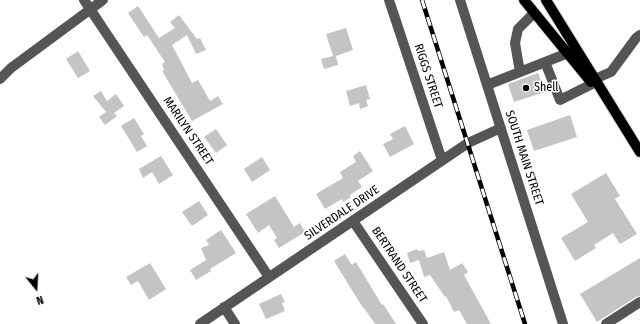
<!DOCTYPE html>
<html>
<head>
<meta charset="utf-8">
<style>
	body { margin:0 }
	#map { position:relative; width:640px; height:324px; overflow:hidden; background:#fff; font-family:"Fira Sans Condensed",sans-serif }
	canvas { display:block }
	.north { position:absolute; left:16px; top:268px; width:40px; height:40px; -webkit-text-stroke:3px #fff; paint-order:stroke; rotate:162deg; font-size:11px; font-weight:700; line-height:16px; text-align:center; color:#000 }
	.north::after { content:''; display:block; margin:auto; width:14px; height:18px; background:#000; clip-path:polygon(50% 0,100% 100%,50% 72%,0 100%) }
</style>
</head>
<body>
<div id="map">
<canvas width="640" height="324"></canvas>
<div class="north">N</div>
</div>
<script>
const c = document.querySelector('canvas').getContext('2d');
c.lineJoin = 'round';
function fill(path, color) { c.fillStyle = color; c.fill(path, 'evenodd'); }
function strokePath(path, color, width, dash) { c.strokeStyle = color; c.lineWidth = width; c.lineCap = dash ? 'butt' : 'round'; c.setLineDash(dash || []); c.stroke(path); }
function label(font, color, halo, rows, align = 'center') {
  c.font = font + ' "Fira Sans Condensed",sans-serif'; c.lineWidth = 3; c.setLineDash([]); c.textBaseline = 'middle'; c.strokeStyle = halo; c.fillStyle = color; for (const [text, x, y, turn = 0] of rows) {
    c.save(); c.translate(x, y); c.rotate((+turn || 0) * Math.PI / 180); c.textAlign = isNaN(turn) ? turn : align; if (halo) c.strokeText(text, 0, 0); c.fillText(text, 0, 0); c.restore();
  }
}
fill(new Path2D(`
	M 138,6 L 159,38 L 175,28 L 170,22 L 179,15 L 197,39 L 200,38 L 206,50 L 196,54 L 187,35 L 172,45 L 192,83 L 198,80 L 210,101 L 218,96 L 223,104 L 192,121 L 162,71 L 164,70 L 162,64 L 165,62 L 147,35 L 144,37 L 128,13 Z
	M 346,28 L 353,50 L 336,56 L 338,65 L 324,69 L 321,59 L 333,56 L 326,34 Z
	M 78,51 L 90,71 L 78,78 L 66,59 Z
	M 538,73 L 545,92 L 514,102 L 508,84 Z
	M 366,85 L 370,99 L 366,100 L 368,106 L 360,109 L 359,103 L 350,106 L 346,91 Z
	M 101,91 L 107,101 L 116,94 L 124,106 L 114,113 L 117,116 L 105,125 L 99,117 L 106,112 L 93,96 Z
	M 570,115 L 577,137 L 534,151 L 527,130 Z
	M 134,118 L 144,134 L 141,136 L 147,146 L 137,152 L 121,126 Z
	M 405,126 L 414,144 L 390,157 L 383,144 L 393,139 L 390,134 Z
	M 216,129 L 227,145 L 216,153 L 204,137 Z
	M 360,151 L 373,171 L 358,181 L 362,187 L 350,195 L 351,197 L 343,202 L 342,199 L 325,209 L 316,194 L 343,178 L 340,172 L 356,162 L 353,156 Z
	M 161,156 L 173,175 L 159,184 L 152,172 L 143,178 L 139,169 Z
	M 262,157 L 270,170 L 252,182 L 244,169 Z
	M 606,173 L 620,196 L 615,199 L 637,234 L 620,244 L 613,233 L 594,245 L 596,248 L 575,261 L 561,238 L 588,222 L 571,194 Z
	M 275,196 L 294,227 L 300,223 L 305,232 L 279,248 L 274,240 L 277,238 L 269,225 L 258,233 L 246,214 Z
	M 199,201 L 208,215 L 192,226 L 182,212 Z
	M 221,230 L 236,253 L 210,269 L 211,271 L 196,280 L 190,270 L 206,260 L 201,248 L 209,245 L 206,240 Z
	M 417,249 L 418,251 L 424,250 L 427,258 L 444,252 L 450,270 L 462,263 L 468,272 L 464,275 L 491,324 L 467,324 L 459,310 L 454,312 L 446,296 L 445,297 L 430,275 L 424,277 L 419,260 L 410,263 L 407,253 Z
	M 345,254 L 352,265 L 356,262 L 382,305 L 383,304 L 396,324 L 375,324 L 364,308 L 363,308 L 334,261 Z
	M 640,258 L 640,296 L 636,297 L 597,322 L 580,294 Z
	M 150,263 L 166,289 L 149,300 L 138,281 L 131,285 L 126,277 Z
	M 281,294 L 285,302 L 282,303 L 285,311 L 266,319 L 259,304 Z`), '#c4c4c4');
const major = new Path2D(`
	M 524,0 L 591,82
	M 546,0 L 640,152`);
strokePath(major, '#dbdbdb', 12);
strokePath(new Path2D(`
	M 84,0 L 269,277
	M 389,0 L 442,160
	M 460,0 L 563,324
	M 545,62 L 560,100 L 592,84
	M 520,72 L 515,43 L 518,29 L 534,13
	M 0,79 L 11,68 L 103,0
	M 590,81 L 611,72 L 636,38 L 640,35
	M 487,85 L 568,53
	M 353,221 L 423,324
	M 224,307 L 235,324
	M 200,324 L 468,143 L 501,128
	M 606,324 L 640,302`), '#555', 10);
strokePath(major, '#000', 10);
const rail = new Path2D(`
	M 422,0 L 525,324`);
strokePath(rail, '#000', 4.5);
strokePath(rail, '#fff', 3, [9]);
for (const [x, y, r, color] of [
	[526,88,4,"#000"]
]) { const dot = new Path2D(); dot.arc(x, y, r, 0, 2 * Math.PI); c.fillStyle = color; c.fill(dot); strokePath(dot, '#fff', 1.5); }
label('12px', '#000', '#fff', [
	["RIGGS STREET",428,76,72],
	["MARILYN STREET",188,131,56],
	["SOUTH MAIN STREET",524,158,72],
	["SILVERDALE DRIVE",342,213,-34],
	["BERTRAND STREET",399,265,56]
]);
label('12px', '#000', '#fff', [
	["Shell",534,88]
], 'left');
</script>
</body>
</html>
